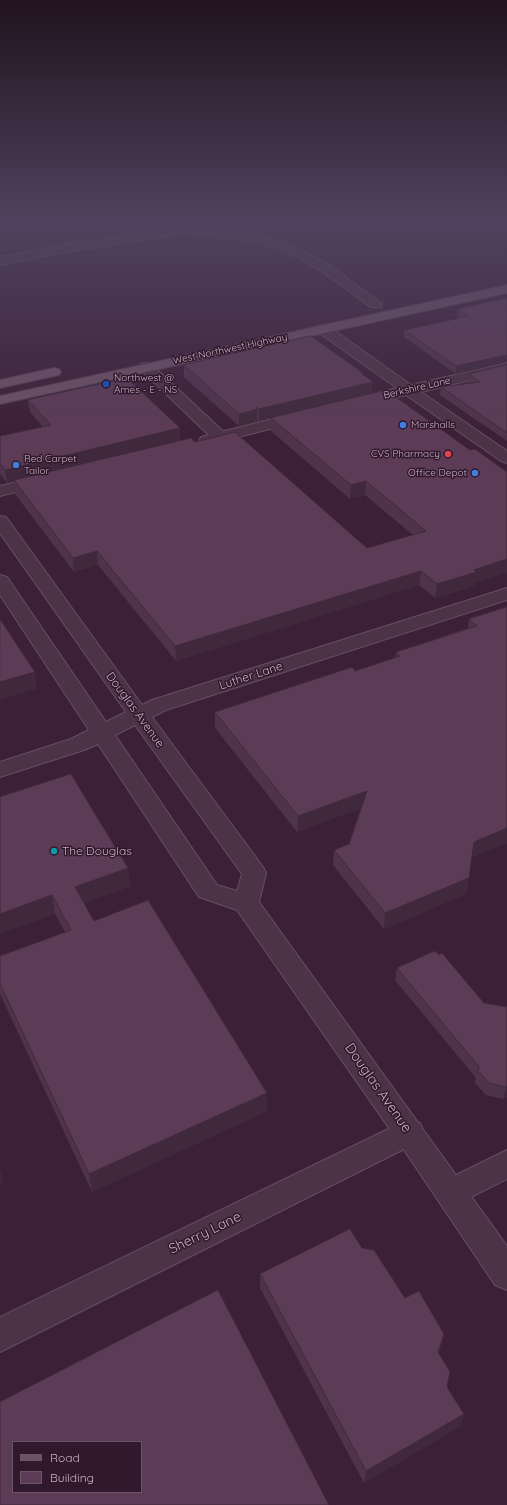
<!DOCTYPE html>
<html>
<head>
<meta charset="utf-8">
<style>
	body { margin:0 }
	#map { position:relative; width:507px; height:1505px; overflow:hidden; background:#3c2037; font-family:Quicksand,sans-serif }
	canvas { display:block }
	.legend { position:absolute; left:12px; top:1441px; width:130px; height:52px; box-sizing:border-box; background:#30192c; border:1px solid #6d5568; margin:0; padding:5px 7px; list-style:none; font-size:12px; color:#c8aec2 }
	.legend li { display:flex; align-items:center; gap:8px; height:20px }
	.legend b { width:20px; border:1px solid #6d5568 }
</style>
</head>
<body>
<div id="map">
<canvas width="507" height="1505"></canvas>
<ul class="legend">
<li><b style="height:5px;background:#6c5167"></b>Road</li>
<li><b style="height:11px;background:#5c3b56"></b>Building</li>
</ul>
</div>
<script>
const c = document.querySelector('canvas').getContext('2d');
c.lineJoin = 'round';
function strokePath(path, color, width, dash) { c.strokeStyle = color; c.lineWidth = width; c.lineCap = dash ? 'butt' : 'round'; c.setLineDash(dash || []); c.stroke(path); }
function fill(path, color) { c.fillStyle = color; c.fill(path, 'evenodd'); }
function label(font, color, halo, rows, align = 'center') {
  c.font = font + ' Quicksand,sans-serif'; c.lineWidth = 3; c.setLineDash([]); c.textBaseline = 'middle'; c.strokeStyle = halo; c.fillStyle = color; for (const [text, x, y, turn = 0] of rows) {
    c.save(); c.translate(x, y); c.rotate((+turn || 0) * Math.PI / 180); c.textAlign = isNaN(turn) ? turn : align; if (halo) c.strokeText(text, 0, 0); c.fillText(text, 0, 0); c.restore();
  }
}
const minor = new Path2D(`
	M 151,224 L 170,224 L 240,232 L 268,238 L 287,243 L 329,265 L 382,304 L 381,307 L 371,307 C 338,283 305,255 264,244 C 237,236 208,238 180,233 L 175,235 L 67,252 L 0,265 L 0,257 L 67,244 L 165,230 L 152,226 Z
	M 146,363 L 151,364 L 226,434 L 228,437 L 226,440 L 214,440 L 141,370 L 139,367 L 141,364 Z
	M 409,1119 L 420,1123 L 424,1132 L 420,1141 L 0,1352 L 0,1317 Z
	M 507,1150 L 507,1179 L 451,1207 L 440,1203 L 436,1193 L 440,1183 Z`);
const tertiary = new Path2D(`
	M 323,325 L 328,326 L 411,385 L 507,363 L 507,371 L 421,392 L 507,451 L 507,463 L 501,461 L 406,395 L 362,405 L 357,404 L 355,401 L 357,398 L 397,388 L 318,332 L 316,329 L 318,326 Z
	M 300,412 L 305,414 L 308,417 L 305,420 L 207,445 L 201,443 L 199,440 L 201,437 Z
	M 44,475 L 50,477 L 52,480 L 50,483 L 0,496 L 0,486 Z
	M 0,516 L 6,517 L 142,705 L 152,700 L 507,588 L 507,600 L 166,710 L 152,717 L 263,867 L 266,873 L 259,902 L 507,1246 L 507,1290 L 495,1285 L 398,1141 L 237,910 L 199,897 L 98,744 L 87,749 L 0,777 L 0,762 L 71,739 L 89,730 L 0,595 L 0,575 L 7,577 L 106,722 L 126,712 L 0,533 ZM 135,725 L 242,874 L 237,891 L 217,885 L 115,735 Z`);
const primary = new Path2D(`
	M 507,285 L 507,293 L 0,404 L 0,396 Z
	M 54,368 L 59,369 L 61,372 L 59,375 L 0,388 L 0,380 Z`);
strokePath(minor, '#674e62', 2);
strokePath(tertiary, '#674e62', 2);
strokePath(primary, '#553d50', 2);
fill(minor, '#4c3347');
fill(tertiary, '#4c3347');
fill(primary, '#6c5167');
fill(new Path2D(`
	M 507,298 L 456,374 L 404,337 L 404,330 L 460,318 L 457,316 L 458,309 Z
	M 184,365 L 363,373 L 363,375 L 372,394 L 475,583 L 475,586 L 435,598 L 419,585 L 176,661 L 98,565 L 74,572 L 15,494 L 14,481 L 7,483 L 0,474 L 0,436 L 43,427 L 30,412 L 28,400 L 180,440 L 195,442 L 367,548 L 413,535 L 365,495 L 350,499 L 271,431 L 271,418 L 259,421 L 257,420 L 255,422 L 239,426 L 184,377 Z
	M 507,365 L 507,441 L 440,395 L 441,387 L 469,383 L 468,382 L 469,374 Z
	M 507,607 L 507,843 L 472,857 L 466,894 L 384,929 L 333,865 L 334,850 L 349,844 L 361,808 L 297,832 L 215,728 L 215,712 L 355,671 L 395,658 L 396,652 L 468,628 L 469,619 Z
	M 0,797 L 128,868 L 130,886 L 84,903 L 94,921 L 267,1093 L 267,1111 L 92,1192 L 0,994 L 0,956 L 65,932 L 55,914 Z
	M 439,955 L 484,1003 L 507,1007 L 507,1097 L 503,1099 L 486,1095 L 475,1083 L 476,1078 L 395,980 L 397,968 Z
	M 260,1274 L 405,1298 L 444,1334 L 439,1353 L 447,1387 L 464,1414 L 461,1426 L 364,1483 L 260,1288 Z`), '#4f334a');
fill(new Path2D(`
	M 507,355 L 507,362 L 456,374 L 456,366 Z
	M 361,373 L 363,373 L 363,384 L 373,382 L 372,394 L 259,421 L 259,409 Z
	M 257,407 L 257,420 L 255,422 L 239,426 L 239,414 Z
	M 180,428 L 180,440 L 7,483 L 5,470 Z
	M 366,481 L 365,495 L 350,499 L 351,485 Z
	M 97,551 L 98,565 L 74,572 L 73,558 Z
	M 507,559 L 507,573 L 475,583 L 475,586 L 435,598 L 437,584 L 474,570 Z
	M 421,571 L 419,585 L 176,661 L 175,646 Z
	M 35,672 L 37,689 L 0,699 L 0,682 Z
	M 367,791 L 366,806 L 297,832 L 298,816 Z
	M 507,828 L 507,843 L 472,857 L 474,842 Z
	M 128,868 L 130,886 L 78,905 L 75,887 Z
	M 469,878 L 466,894 L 384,929 L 385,913 Z
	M 52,895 L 55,914 L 0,934 L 0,914 Z
	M 507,1086 L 507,1097 L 503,1099 L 506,1087 Z
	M 267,1093 L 267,1111 L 92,1192 L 89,1174 Z
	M 0,1168 L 3,1181 L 0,1183 Z
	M 444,1334 L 441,1347 L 435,1365 L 438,1352 Z
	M 464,1414 L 461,1426 L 364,1483 L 366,1471 Z`), '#40293c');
const building = new Path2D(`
	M 507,298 L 507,355 L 456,366 L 404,330 L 469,316 L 458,309 Z
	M 311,336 L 363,373 L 361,373 L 373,382 L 259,409 L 257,407 L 255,410 L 239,414 L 184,365 Z
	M 507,365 L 507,433 L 441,387 L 480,382 L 469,374 Z
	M 127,378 L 180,428 L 5,470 L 0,463 L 0,436 L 51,425 L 28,400 Z
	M 386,390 L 470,450 L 475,449 L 507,472 L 507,559 L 474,570 L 477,572 L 437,584 L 421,571 L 175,646 L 97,551 L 73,558 L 14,480 L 191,438 L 195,442 L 235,432 L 367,548 L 426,531 L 366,481 L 351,485 L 271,418 Z
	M 507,607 L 507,828 L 474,842 L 469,878 L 385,913 L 334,850 L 349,844 L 367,791 L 298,816 L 215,712 L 352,667 L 355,671 L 400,656 L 396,652 L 477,626 L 469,619 Z
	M 0,619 L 35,672 L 0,682 Z
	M 71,774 L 128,868 L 75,887 L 94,921 L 148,900 L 267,1093 L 89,1174 L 0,984 L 0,956 L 71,930 L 52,895 L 0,914 L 0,797 Z
	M 435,951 L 439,955 L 442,953 L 484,1003 L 507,1007 L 507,1086 L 506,1087 L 489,1083 L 478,1071 L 479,1067 L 397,968 Z
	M 350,1229 L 362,1248 L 374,1250 L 405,1298 L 419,1291 L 444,1334 L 438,1352 L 450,1372 L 447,1387 L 464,1414 L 366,1471 L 260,1274 Z
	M 218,1290 L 329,1505 L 0,1505 L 0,1402 ZM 13,1442 L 141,1442 L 141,1492 L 13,1492 Z`);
fill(building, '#5c3b56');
strokePath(building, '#40293c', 1);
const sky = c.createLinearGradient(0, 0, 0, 435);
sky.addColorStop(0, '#21121e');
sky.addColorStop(0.51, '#50425e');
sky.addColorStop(1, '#50425e00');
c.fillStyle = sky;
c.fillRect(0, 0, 507, 435);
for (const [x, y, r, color] of [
	[106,384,4,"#1a4fb4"],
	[403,425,4,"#3f7fe0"],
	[448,454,4,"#e0444e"],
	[16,465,4,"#3f7fe0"],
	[475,473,4,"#3f7fe0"],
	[54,851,4,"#0f9aa8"]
]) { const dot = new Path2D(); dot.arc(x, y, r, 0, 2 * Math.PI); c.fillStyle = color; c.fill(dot); strokePath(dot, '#30192c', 1.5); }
label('10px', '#c8aec2', '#30192c', [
	["West Northwest Highway",230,349,-12],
	["Berkshire Lane",417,388,-13]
]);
label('10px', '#c8aec2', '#30192c', [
	["Northwest @",114,378],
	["Ames - E - NS",114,390],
	["Marshalls",411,425],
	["CVS Pharmacy",440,454,"right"],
	["Red Carpet",24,459],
	["Tailor",24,471],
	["Office Depot",467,473,"right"]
], 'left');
label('12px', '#c8aec2', '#30192c', [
	["Luther Lane",251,676,-18],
	["Douglas Avenue",135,710,54]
]);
label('12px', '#c8aec2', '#30192c', [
	["The Douglas",62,851]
], 'left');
label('14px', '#c8aec2', '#30192c', [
	["Douglas Avenue",378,1088,55],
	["Sherry Lane",205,1233,-26]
]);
</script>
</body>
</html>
